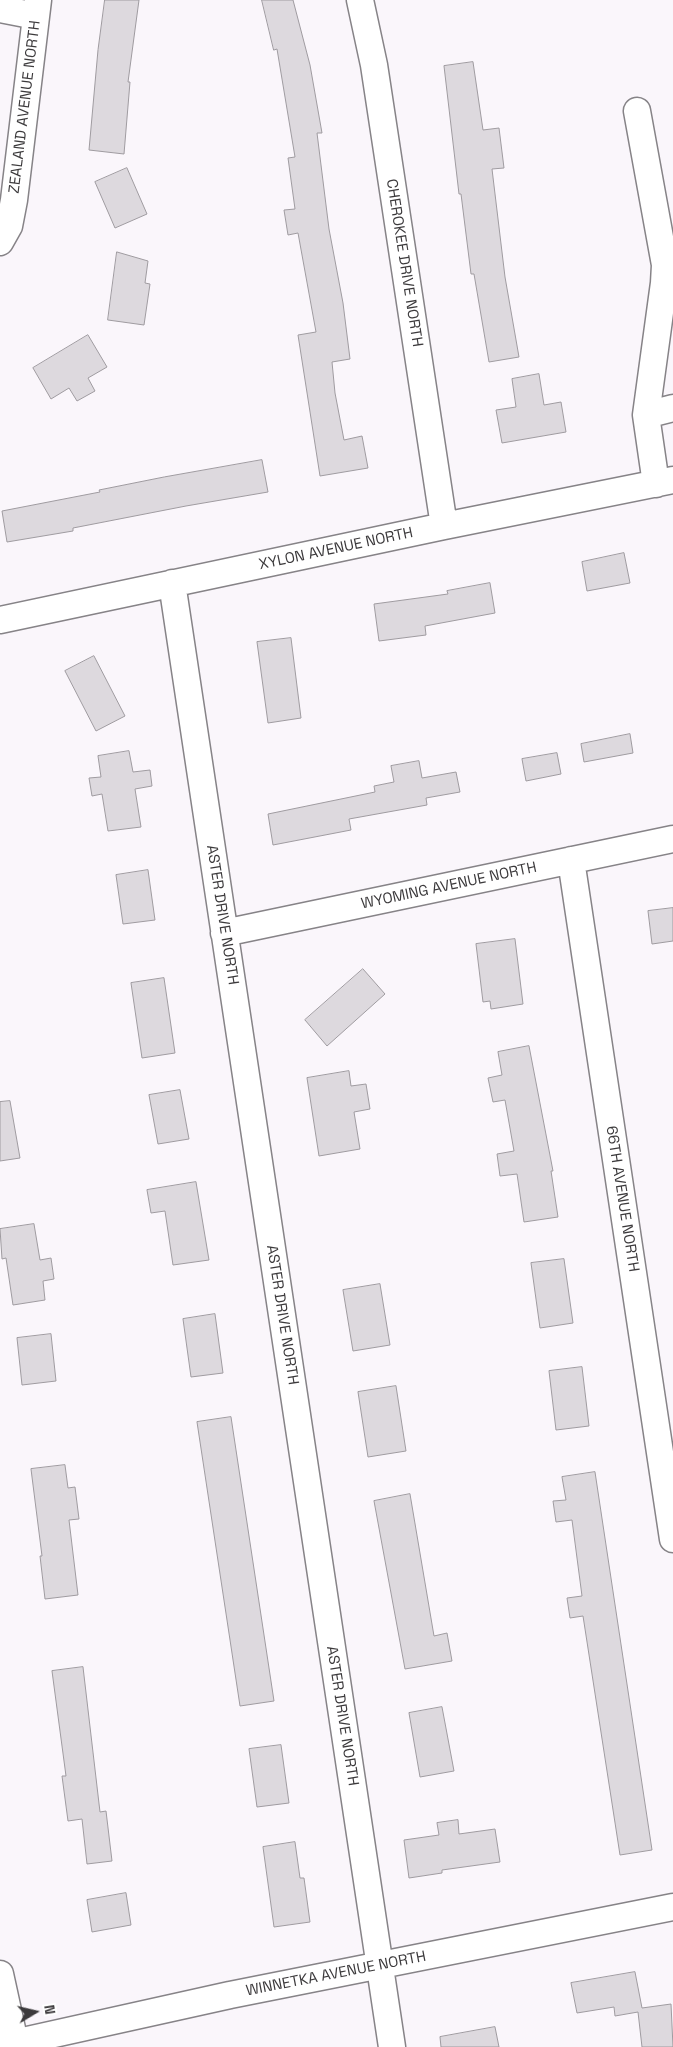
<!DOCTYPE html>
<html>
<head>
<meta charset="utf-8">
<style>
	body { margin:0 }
	#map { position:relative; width:673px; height:2047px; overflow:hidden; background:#faf6fb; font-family:"Space Grotesk",sans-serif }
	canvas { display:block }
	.north { position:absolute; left:10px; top:1987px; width:50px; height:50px; -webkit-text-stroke:4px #fff; paint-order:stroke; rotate:81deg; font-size:14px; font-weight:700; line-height:20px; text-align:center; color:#3c3a3c }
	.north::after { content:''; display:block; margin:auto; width:18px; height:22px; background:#3c3a3c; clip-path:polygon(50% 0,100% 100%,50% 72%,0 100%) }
</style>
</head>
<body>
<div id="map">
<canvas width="673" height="2047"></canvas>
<div class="north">N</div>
</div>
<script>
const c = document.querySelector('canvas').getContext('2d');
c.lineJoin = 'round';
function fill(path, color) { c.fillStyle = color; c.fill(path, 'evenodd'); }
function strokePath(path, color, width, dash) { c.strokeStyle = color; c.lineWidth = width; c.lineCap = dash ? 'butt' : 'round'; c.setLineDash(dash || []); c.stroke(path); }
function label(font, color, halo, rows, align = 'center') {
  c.font = font + ' "Space Grotesk",sans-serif'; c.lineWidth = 5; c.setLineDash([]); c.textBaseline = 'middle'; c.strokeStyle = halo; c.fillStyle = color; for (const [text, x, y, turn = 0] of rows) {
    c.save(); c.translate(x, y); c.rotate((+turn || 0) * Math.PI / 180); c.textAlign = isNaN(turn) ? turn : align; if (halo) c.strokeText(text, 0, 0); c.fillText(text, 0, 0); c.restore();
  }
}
const building = new Path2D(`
	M 105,0 L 139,0 L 128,82 L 130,82 L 124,154 L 89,150 L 98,50 Z
	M 262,0 L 293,0 L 310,65 L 322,133 L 317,133 L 329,229 L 343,303 L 350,359 L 332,362 L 335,393 L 344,440 L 362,436 L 368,468 L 320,476 L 298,335 L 316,332 L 298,233 L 288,235 L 284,210 L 295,209 L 288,158 L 295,157 L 277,49 L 274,50 Z
	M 473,62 L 483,130 L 499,128 L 504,168 L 492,169 L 505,277 L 519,357 L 489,362 L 474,274 L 471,274 L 461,194 L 459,194 L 444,66 Z
	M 127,168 L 147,214 L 115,228 L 95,182 Z
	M 117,252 L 148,261 L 145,283 L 150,284 L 144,325 L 108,320 Z
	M 88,335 L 107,367 L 88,378 L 95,391 L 77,401 L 69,388 L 51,399 L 33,368 Z
	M 539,374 L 544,405 L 561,402 L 566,432 L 502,443 L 496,410 L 516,407 L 512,379 Z
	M 262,460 L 268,492 L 186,506 L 73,528 L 73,531 L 7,542 L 2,511 L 100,492 L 99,490 L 164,477 Z
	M 624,553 L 630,583 L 587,591 L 582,562 Z
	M 490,583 L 495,613 L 425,626 L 426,635 L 379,641 L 374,604 L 448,594 L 447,591 Z
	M 291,638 L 301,718 L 268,723 L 257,642 Z
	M 94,656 L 125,716 L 96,731 L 65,671 Z
	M 630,734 L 633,753 L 584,762 L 581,744 Z
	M 129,751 L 133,772 L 150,770 L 152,786 L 135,789 L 141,827 L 108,831 L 102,794 L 92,796 L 89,778 L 101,777 L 98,756 Z
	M 557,753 L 561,774 L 526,781 L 522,759 Z
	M 419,761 L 422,778 L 456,772 L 460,792 L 426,798 L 427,805 L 349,819 L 351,830 L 273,845 L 268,814 L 375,792 L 374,786 L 394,782 L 391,766 Z
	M 148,870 L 155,920 L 123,924 L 116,875 Z
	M 673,908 L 673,941 L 652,944 L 648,911 Z
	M 515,939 L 523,1004 L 491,1009 L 490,1001 L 483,1002 L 476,944 Z
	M 363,969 L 385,994 L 327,1046 L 305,1020 Z
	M 164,978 L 175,1053 L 142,1058 L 131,983 Z
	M 529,1046 L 553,1171 L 551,1171 L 558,1217 L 524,1222 L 517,1174 L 500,1176 L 497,1154 L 514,1151 L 505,1100 L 493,1102 L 488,1078 L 502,1075 L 498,1052 Z
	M 349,1071 L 351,1086 L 366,1084 L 370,1109 L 354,1112 L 360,1149 L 319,1156 L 307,1078 Z
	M 180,1090 L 189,1139 L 158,1144 L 149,1095 Z
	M 10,1101 L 20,1158 L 0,1161 L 0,1102 Z
	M 196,1182 L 209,1260 L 173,1265 L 165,1211 L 151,1213 L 147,1190 Z
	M 34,1224 L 40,1260 L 51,1258 L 54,1279 L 43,1281 L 45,1300 L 13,1305 L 6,1258 L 2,1259 L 0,1229 Z
	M 564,1259 L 573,1323 L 540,1328 L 531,1263 Z
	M 380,1284 L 390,1345 L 353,1351 L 343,1290 Z
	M 215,1314 L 223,1373 L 191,1377 L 183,1319 Z
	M 51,1334 L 56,1381 L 22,1385 L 17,1338 Z
	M 582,1367 L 589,1426 L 556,1430 L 549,1371 Z
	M 396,1386 L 406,1451 L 368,1457 L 358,1392 Z
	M 231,1417 L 274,1701 L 240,1706 L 197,1422 Z
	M 65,1465 L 68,1488 L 75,1487 L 79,1519 L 69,1520 L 78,1595 L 45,1599 L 40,1556 L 42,1556 L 31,1469 Z
	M 595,1472 L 652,1850 L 620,1855 L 583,1616 L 570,1618 L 567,1598 L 582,1596 L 572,1520 L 556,1522 L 553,1501 L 566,1500 L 562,1477 Z
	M 410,1494 L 434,1636 L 447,1633 L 452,1661 L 405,1669 L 374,1501 Z
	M 83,1667 L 100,1812 L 106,1811 L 112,1861 L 87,1864 L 82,1819 L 68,1821 L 62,1776 L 66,1776 L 52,1671 Z
	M 442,1707 L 454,1771 L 420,1777 L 409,1713 Z
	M 281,1745 L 289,1803 L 257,1807 L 249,1749 Z
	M 458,1820 L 459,1834 L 495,1829 L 500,1862 L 442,1870 L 442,1873 L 409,1878 L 404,1840 L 439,1835 L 437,1823 Z
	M 295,1842 L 300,1878 L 304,1878 L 310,1922 L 274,1927 L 263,1847 Z
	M 126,1893 L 131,1925 L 92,1932 L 87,1900 Z
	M 635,1972 L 642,2008 L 671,2004 L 673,2047 L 642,2047 L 638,2012 L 615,2016 L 614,2007 L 577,2013 L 571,1983 Z
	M 495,2027 L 499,2047 L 441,2047 L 440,2037 Z`);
fill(building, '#ddd9de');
strokePath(building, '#9f9ba0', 1);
const minor = new Path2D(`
	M 360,0 L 374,65 L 444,526
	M 0,9 L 36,16
	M 637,111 L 665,265 L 664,283 L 646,415
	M 0,242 L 9,226 L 14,200 L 38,0
	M 656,484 L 646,415 L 673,408
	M 172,583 L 392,2047
	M 0,620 L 444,526 L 673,480
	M 571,860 L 673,1539
	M 224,933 L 673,839
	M 0,1974 L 16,2047
	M 0,2046 L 230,1995 L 673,1907`);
strokePath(minor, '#868387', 29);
strokePath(minor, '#fff', 26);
label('15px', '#3c3a3c', '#fff', [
	["ZEALAND AVENUE NORTH",25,107,-83],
	["CHEROKEE DRIVE NORTH",404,263,81],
	["XYLON AVENUE NORTH",336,549,-12],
	["WYOMING AVENUE NORTH",449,886,-12],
	["ASTER DRIVE NORTH",222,915,81],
	["66TH AVENUE NORTH",622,1199,81],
	["ASTER DRIVE NORTH",282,1315,81],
	["ASTER DRIVE NORTH",342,1716,81],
	["WINNETKA AVENUE NORTH",336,1974,-11]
]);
</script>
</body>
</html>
